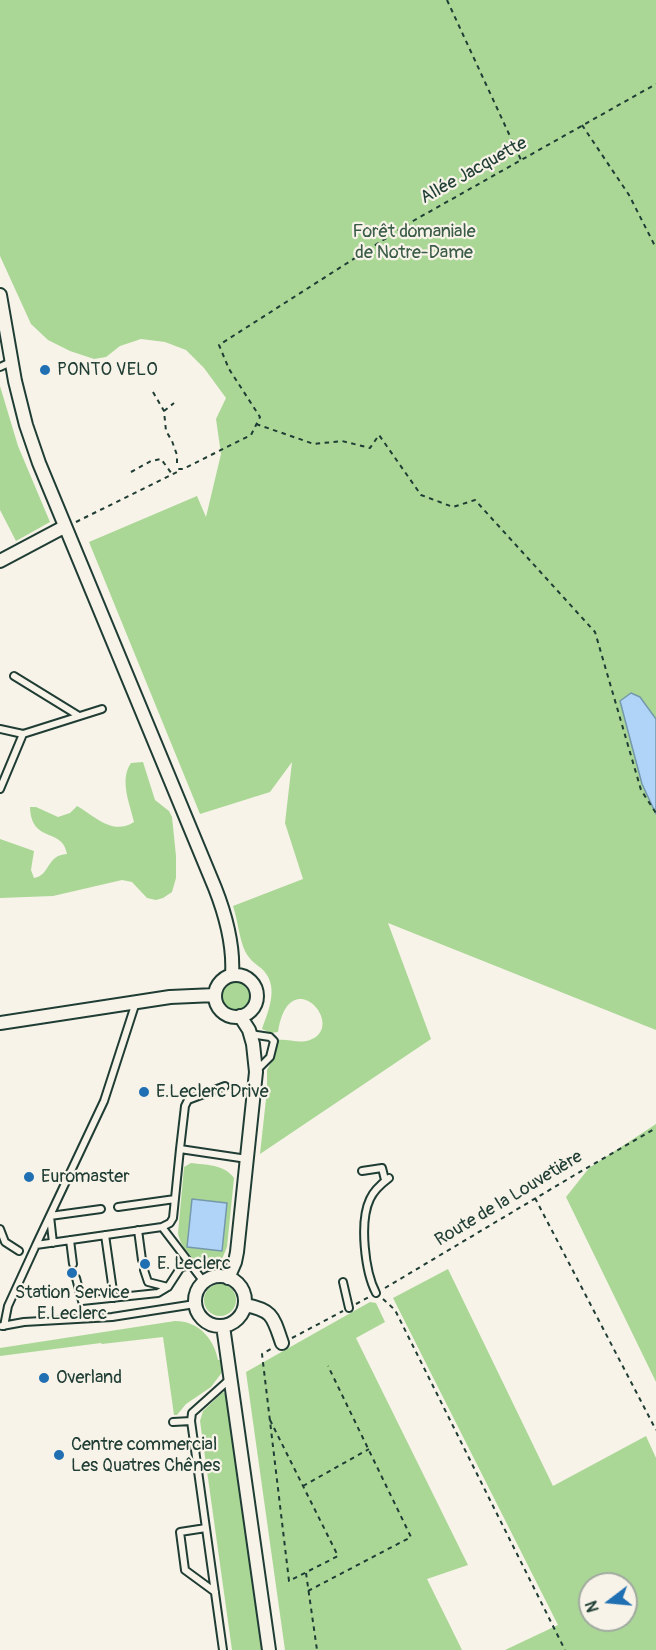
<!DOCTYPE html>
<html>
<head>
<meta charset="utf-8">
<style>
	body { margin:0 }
	#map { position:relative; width:656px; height:1650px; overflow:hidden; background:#f7f3e8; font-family:Pangolin,sans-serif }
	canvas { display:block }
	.north { position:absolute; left:578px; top:1572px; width:60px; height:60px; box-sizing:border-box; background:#f7f3e8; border:2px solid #a1aaa0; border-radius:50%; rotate:254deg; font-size:16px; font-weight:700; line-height:24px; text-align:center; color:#1f3d34 }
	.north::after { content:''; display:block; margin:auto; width:21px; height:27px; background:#1f6fb2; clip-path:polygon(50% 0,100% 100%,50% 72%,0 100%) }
</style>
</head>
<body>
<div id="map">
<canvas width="656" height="1650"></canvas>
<div class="north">N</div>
</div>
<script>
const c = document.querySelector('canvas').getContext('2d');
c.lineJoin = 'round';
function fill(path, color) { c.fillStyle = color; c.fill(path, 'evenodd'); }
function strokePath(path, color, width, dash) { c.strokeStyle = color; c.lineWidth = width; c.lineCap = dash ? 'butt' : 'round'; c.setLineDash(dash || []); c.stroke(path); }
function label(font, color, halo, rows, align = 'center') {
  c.font = font + ' Pangolin,sans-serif'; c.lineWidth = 4.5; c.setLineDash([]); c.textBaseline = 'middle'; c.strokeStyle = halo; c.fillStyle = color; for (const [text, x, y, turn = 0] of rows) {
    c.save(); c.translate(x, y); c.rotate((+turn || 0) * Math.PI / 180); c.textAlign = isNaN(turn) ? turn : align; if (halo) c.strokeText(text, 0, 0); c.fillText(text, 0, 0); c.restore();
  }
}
fill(new Path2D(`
	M 0,0 L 656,0 L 656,1030 L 388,923 L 431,1039 L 260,1154 L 267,1090 L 267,1070 L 274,1057 L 278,1040 C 289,1039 299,1044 310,1040 C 348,1026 289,960 278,1032 L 271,1033 L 262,1029 C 269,1009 280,985 261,968 C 254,963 249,959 245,951 C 239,938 238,921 233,906 L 303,879 L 285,823 L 292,762 L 270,792 L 200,814 L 89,542 L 197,496 L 206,517 L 221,454 L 216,419 L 226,398 L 204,368 L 186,350 L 165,342 L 141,339 L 120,346 L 106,357 L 94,359 L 70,351 L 48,340 L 31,324 L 0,256 Z
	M 0,386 L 18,446 L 50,522 L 16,541 L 0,510 Z
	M 143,762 L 155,800 L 169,811 L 172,817 L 176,856 L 176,878 L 172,892 L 163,898 L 156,900 L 147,898 L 132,882 L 122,880 L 53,896 L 0,898 L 0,839 L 34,851 L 31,870 L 34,878 C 51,875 46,855 67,854 C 63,827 31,844 30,807 L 36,807 L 58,817 L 70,813 L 77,806 C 95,816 112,836 134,822 C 130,804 119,780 131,763 Z
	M219 996a16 16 0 1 1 32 0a16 16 0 1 1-32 0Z
	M 656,1124 L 656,1382 L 566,1197 L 589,1168 Z
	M 191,1163 C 206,1165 224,1164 234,1178 L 227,1247 L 222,1259 L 208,1269 C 195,1263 180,1247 178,1233 L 184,1167 Z
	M 448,1269 L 553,1486 L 646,1436 L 656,1458 L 656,1650 L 505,1650 L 558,1625 L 393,1298 ZM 590,1584 L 626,1584 L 626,1620 L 590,1620 Z
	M204 1300a16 16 0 1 1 32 0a16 16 0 1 1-32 0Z
	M 370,1302 L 376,1303 L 385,1322 L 356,1338 L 468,1565 L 427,1579 L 462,1650 L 285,1650 L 246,1372 Z
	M 175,1321 C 199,1321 214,1339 218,1360 L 222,1360 L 223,1371 L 211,1387 L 186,1404 L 177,1415 L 174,1415 L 163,1337 L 102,1344 L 101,1343 L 0,1356 L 0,1348 Z
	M 223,1392 L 227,1395 L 262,1650 L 232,1650 L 200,1421 L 203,1411 Z`), '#aad796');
const water = new Path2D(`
	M 631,693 L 640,697 L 656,719 L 656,814 L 642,784 L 620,701 Z
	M 192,1199 L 227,1203 L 222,1251 L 187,1247 Z`);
fill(water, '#afd4f8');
strokePath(water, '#7598aa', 1.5);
const service = new Path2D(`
	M 0,367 L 11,362
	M 14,676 L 79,716
	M 0,729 L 23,734 L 102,709
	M 0,789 L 23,734
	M 250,1034 L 270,1037 L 274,1041 L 270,1057 L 256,1071
	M 180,1149 L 185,1106 L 188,1100 L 225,1086
	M 362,1171 L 382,1168 L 385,1180
	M 118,1207 L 175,1199
	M 50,1216 L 101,1209
	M 50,1216 L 53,1243
	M 162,1227 L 204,1282
	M 0,1229 L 5,1242 L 19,1251
	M 138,1230 L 142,1260
	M 105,1235 L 114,1298
	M 70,1240 L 73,1264
	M 36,1245 L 104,1101 L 136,1002
	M 144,1270 L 148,1282 L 168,1287
	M 76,1278 L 82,1301 L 158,1293 L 168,1287 L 181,1267 L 191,1265
	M 343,1282 L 349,1308
	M 376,1293 C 365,1272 359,1222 370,1199 C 374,1190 381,1184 389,1178
	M 2,1326 L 24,1322 L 112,1317 L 195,1304
	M 4,1326 L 8,1306 L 36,1245 L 162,1227 L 170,1223 L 173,1218 L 180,1149 L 247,1159
	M 191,1421 L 192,1413 L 230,1379
	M 173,1422 L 191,1421 L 223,1650
	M 206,1528 L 180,1532 L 185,1570 L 215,1592`);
const minor = new Path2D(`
	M 0,295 L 15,381 L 26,425 L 39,463 L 215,888 C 226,916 234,945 232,975
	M 0,561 L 64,527
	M215 996a21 21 0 1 1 42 0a21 21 0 1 1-42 0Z
	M 0,1023 L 170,997 L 215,995
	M195 1301a25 25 0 1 1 50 0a25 25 0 1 1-50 0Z
	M 228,1278 L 235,1262 L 237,1252 L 256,1072 L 253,1044 L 249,1030 L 240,1016
	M 245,1305 C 273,1310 273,1317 282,1343
	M 223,1326 L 269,1650`);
strokePath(service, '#1f3d34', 10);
strokePath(minor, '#1f3d34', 16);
strokePath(new Path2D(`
	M 447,0 L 521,160
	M 582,125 L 629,195 L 656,248
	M 153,392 L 164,411 L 166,431 L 172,441 L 177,455 L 177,467
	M 164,411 L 174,403
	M 256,424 L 314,444 L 342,441 L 370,448 L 379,435 L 421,495 L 453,507 L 475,500 L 595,632 L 641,790 L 656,813
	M 131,472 L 151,461 L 161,459 L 172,474
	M 76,522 L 177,472 L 177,469 L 183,469 L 251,435 L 260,417 L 229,369 L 219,345 L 413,221 L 656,84
	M 535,1198 L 656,1430
	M 385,1288 L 573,1176 L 656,1128
	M 383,1299 L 395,1310 L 565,1650
	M 356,1304 L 369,1297
	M 292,1338 L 343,1311
	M 270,1420 L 338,1556 L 289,1581 L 262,1354 L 271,1349
	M 303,1486 L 369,1449
	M 306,1573 L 317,1650
	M 308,1591 L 411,1537 L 328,1366`), '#1f3d34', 2, [4.5, 4.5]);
strokePath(service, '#f7f3e8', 6);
strokePath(minor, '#f7f3e8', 12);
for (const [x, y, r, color] of [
	[45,370,6,"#1f6fb2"],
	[144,1092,6,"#1f6fb2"],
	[29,1177,6,"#1f6fb2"],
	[145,1264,6,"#1f6fb2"],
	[72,1273,6,"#1f6fb2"],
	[44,1378,6,"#1f6fb2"],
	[59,1455,6,"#1f6fb2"]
]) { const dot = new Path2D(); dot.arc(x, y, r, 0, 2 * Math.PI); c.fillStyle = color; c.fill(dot); strokePath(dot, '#f7f3e8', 2); }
label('18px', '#1f3d34', '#f7f3e8', [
	["Allée Jacquette",474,171,-29],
	["Route de la Louvetière",509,1199,-31]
]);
label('18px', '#3b5c48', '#f7f3e8', [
	["Forêt domaniale",414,232],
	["de Notre-Dame",414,253]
]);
label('18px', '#1f3d34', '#f7f3e8', [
	["PONTO VELO",57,370],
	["E.Leclerc Drive",156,1092],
	["Euromaster",41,1177],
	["E. Leclerc",157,1264],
	["Station Service",72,1293,"center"],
	["E.Leclerc",72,1314,"center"],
	["Overland",56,1378],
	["Centre commercial",71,1445],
	["Les Quatres Chênes",71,1466]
], 'left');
</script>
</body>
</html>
